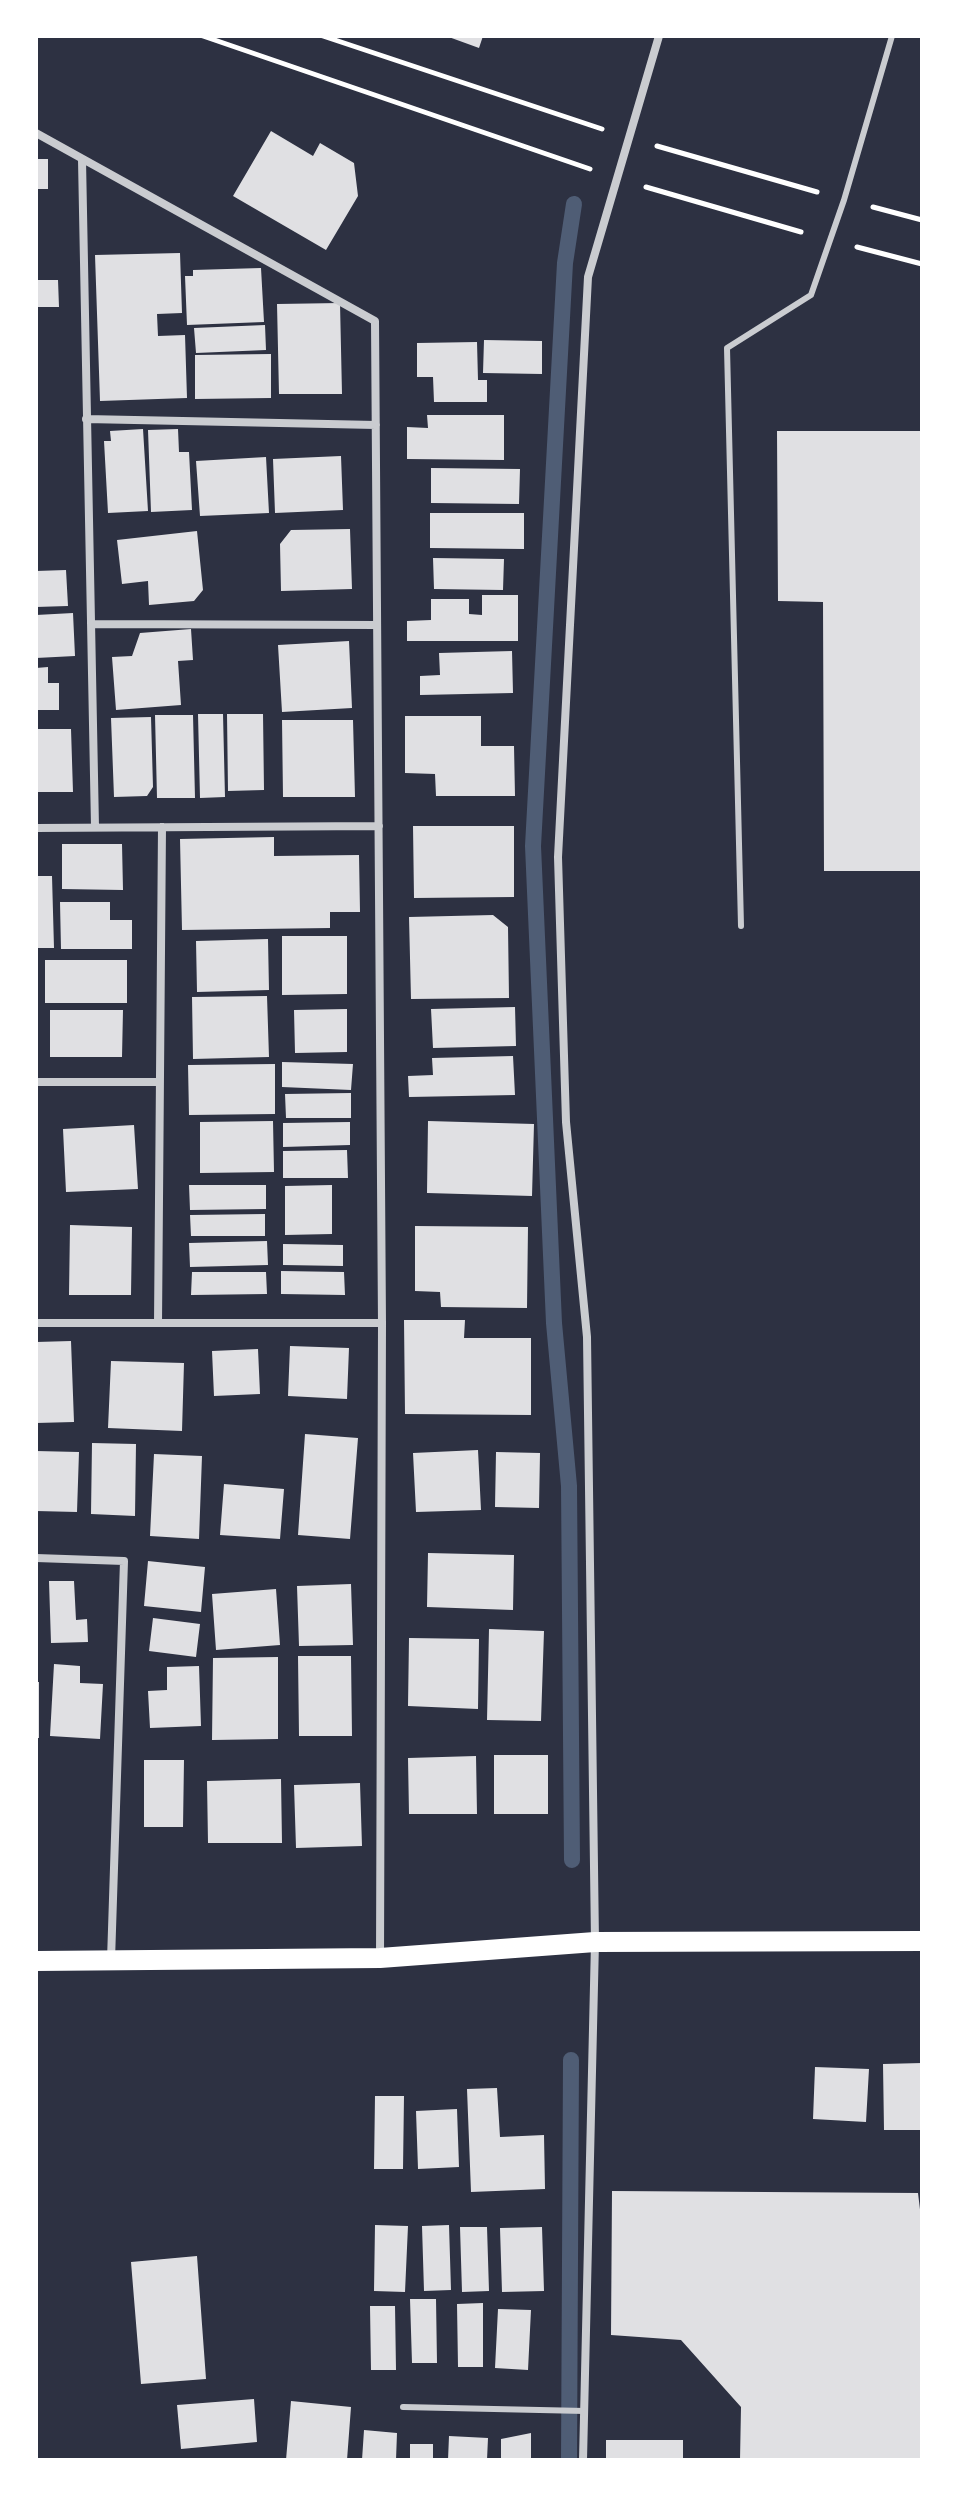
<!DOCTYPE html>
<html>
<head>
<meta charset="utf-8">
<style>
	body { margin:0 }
	#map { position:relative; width:958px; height:2496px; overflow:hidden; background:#2d3142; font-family:"PT Sans",sans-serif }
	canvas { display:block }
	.frame { position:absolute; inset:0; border:38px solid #fff; pointer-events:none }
</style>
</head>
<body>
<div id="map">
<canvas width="958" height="2496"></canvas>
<div class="frame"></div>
</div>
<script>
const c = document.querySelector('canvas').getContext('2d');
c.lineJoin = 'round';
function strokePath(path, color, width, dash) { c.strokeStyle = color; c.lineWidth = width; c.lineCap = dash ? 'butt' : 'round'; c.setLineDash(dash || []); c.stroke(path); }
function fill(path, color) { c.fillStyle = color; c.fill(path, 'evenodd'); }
strokePath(new Path2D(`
	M 572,1860 L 569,1486 L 554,1323 L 533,846 L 565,263 L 574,204
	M 569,2460 L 571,2060`), '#4f5d75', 16);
fill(new Path2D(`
	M 446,36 L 483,36 L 479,48 Z
	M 271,131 L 313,156 L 320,143 L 354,163 L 358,196 L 326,250 L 233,196 Z
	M 36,159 L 48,159 L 48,189 L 36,189 Z
	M 180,253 L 182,313 L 157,314 L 158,336 L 185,335 L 187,398 L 100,401 L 95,255 Z
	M 261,268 L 264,322 L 187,325 L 185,276 L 193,276 L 193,270 Z
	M 36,280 L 58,280 L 59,307 L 36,307 Z
	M 340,303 L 342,394 L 279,394 L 277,304 Z
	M 265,325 L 266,350 L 196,353 L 194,328 Z
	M 484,340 L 542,341 L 542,374 L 483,373 Z
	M 477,342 L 478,380 L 487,380 L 487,402 L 434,402 L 433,377 L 417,377 L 417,343 Z
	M 271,354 L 271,398 L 195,399 L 195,355 Z
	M 427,415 L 504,415 L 504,460 L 407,459 L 407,427 L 428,428 Z
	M 143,429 L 148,511 L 108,513 L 104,441 L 111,441 L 110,431 Z
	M 178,429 L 179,452 L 189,452 L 192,510 L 151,512 L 148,430 Z
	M 777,431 L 922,431 L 922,871 L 824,871 L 823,602 L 778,601 Z
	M 341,456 L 343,510 L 275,513 L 273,459 Z
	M 266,457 L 269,513 L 200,516 L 196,461 Z
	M 431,468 L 520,469 L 519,504 L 431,503 Z
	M 430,513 L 524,513 L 524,549 L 430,548 Z
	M 350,529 L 352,589 L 281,591 L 280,544 L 291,530 Z
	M 197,531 L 203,590 L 194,601 L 149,605 L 148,581 L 122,584 L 117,540 Z
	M 433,558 L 504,559 L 503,590 L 434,589 Z
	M 66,570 L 68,606 L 36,607 L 36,571 Z
	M 482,595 L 518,595 L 518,641 L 407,641 L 407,621 L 431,620 L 431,599 L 469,599 L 469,614 L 482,615 Z
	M 73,613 L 75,656 L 36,658 L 36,615 Z
	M 191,629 L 193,660 L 178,661 L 181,705 L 116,710 L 112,657 L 132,656 L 140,633 Z
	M 349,641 L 352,708 L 282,712 L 278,645 Z
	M 512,651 L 513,693 L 420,695 L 420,676 L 440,675 L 439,653 Z
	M 48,667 L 48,683 L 59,683 L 59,710 L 36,710 L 36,668 Z
	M 198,714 L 223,714 L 225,797 L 200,798 Z
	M 227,714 L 263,714 L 264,790 L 228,791 Z
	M 155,715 L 193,715 L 195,798 L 157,798 Z
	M 405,716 L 481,716 L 481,746 L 514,746 L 515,796 L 436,796 L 435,774 L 405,773 Z
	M 151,717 L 153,787 L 147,796 L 114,797 L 111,718 Z
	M 282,720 L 353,720 L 355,797 L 283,797 Z
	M 36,729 L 71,729 L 73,792 L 36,792 Z
	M 413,826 L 514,826 L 514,897 L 414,898 Z
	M 274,837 L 274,856 L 359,855 L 360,912 L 330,912 L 330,928 L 182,930 L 180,839 Z
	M 62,844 L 122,844 L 123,890 L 62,889 Z
	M 36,876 L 52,876 L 54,948 L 36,948 Z
	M 60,902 L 110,902 L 110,920 L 132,920 L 132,949 L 61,949 Z
	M 493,915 L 508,927 L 509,998 L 411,999 L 409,917 Z
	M 282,936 L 347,936 L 347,994 L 282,995 Z
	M 268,939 L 269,990 L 197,992 L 196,941 Z
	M 45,960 L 127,960 L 127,1003 L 45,1003 Z
	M 267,996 L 269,1057 L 193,1059 L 192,997 Z
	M 515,1007 L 516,1046 L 433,1048 L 431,1009 Z
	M 347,1009 L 347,1052 L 295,1053 L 294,1010 Z
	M 50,1010 L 123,1010 L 122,1057 L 50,1057 Z
	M 513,1056 L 515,1095 L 409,1097 L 408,1076 L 433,1075 L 432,1058 Z
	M 282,1062 L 353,1064 L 351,1090 L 282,1087 Z
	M 275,1064 L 275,1114 L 189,1115 L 188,1065 Z
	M 351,1093 L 351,1118 L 286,1118 L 285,1094 Z
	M 273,1121 L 274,1172 L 200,1173 L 200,1122 Z
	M 428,1121 L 534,1124 L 532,1196 L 427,1193 Z
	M 350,1122 L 350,1145 L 283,1147 L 283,1123 Z
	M 134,1125 L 138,1189 L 66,1192 L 63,1129 Z
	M 347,1150 L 348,1178 L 283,1178 L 283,1151 Z
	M 189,1185 L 266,1185 L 266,1209 L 190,1210 Z
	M 332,1185 L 332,1234 L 285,1235 L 285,1186 Z
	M 265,1214 L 265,1236 L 191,1236 L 190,1215 Z
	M 70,1225 L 132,1227 L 131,1295 L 69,1295 Z
	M 415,1226 L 528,1227 L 527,1308 L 441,1307 L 440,1292 L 415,1291 Z
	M 267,1241 L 268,1265 L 190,1267 L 189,1243 Z
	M 283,1244 L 343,1245 L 343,1266 L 283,1265 Z
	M 281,1271 L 344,1272 L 345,1295 L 281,1294 Z
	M 192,1272 L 266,1272 L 267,1294 L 191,1295 Z
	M 404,1320 L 465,1320 L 464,1338 L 531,1338 L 531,1415 L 405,1414 Z
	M 71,1341 L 74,1422 L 36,1423 L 36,1342 Z
	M 290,1346 L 349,1348 L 347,1399 L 288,1396 Z
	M 258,1349 L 260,1394 L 214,1396 L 212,1351 Z
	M 111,1361 L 184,1363 L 182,1431 L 108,1428 Z
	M 305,1434 L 358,1438 L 350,1539 L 298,1535 Z
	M 92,1443 L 136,1444 L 135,1516 L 91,1514 Z
	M 478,1450 L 481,1510 L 416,1512 L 413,1453 Z
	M 36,1451 L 79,1452 L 77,1512 L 36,1511 Z
	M 496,1452 L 540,1453 L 539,1508 L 495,1507 Z
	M 154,1454 L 202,1456 L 199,1539 L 150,1536 Z
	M 224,1484 L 284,1489 L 280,1539 L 220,1535 Z
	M 428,1553 L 514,1555 L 513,1610 L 427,1607 Z
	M 148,1561 L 205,1567 L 201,1612 L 144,1606 Z
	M 49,1581 L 74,1581 L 76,1620 L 87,1619 L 88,1642 L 51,1643 Z
	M 351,1584 L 353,1645 L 299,1646 L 297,1586 Z
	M 276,1589 L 280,1645 L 216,1650 L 212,1594 Z
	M 153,1618 L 200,1624 L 196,1657 L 149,1651 Z
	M 489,1629 L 544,1631 L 541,1721 L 487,1720 Z
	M 409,1638 L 479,1639 L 478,1709 L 408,1706 Z
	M 298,1656 L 351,1656 L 352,1736 L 299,1736 Z
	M 278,1657 L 278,1739 L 212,1740 L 213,1658 Z
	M 54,1664 L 80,1666 L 80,1683 L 103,1684 L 100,1739 L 50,1736 Z
	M 199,1666 L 201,1726 L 150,1728 L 148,1691 L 167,1690 L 167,1667 Z
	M 36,1682 L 39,1682 L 39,1738 L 36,1738 Z
	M 494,1755 L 548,1755 L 548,1814 L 494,1814 Z
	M 476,1756 L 477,1814 L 409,1814 L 408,1758 Z
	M 144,1760 L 184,1760 L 183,1827 L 144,1827 Z
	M 281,1779 L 282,1843 L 208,1843 L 207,1781 Z
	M 360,1783 L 362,1846 L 296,1848 L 294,1785 Z
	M 922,2063 L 922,2130 L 884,2130 L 883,2064 Z
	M 815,2067 L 869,2069 L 866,2122 L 813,2119 Z
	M 497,2088 L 500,2137 L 544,2135 L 545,2189 L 471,2192 L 467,2089 Z
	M 375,2096 L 404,2096 L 403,2169 L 374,2169 Z
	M 457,2109 L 459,2167 L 418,2169 L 416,2111 Z
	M 612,2191 L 918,2193 L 922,2226 L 922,2460 L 740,2460 L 741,2407 L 681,2340 L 611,2335 Z
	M 375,2225 L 408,2226 L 405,2292 L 374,2291 Z
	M 449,2225 L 451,2290 L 424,2291 L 422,2226 Z
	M 460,2227 L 487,2227 L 489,2291 L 462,2292 Z
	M 542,2227 L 544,2291 L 502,2292 L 500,2228 Z
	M 197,2256 L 206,2379 L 141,2384 L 131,2262 Z
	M 410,2299 L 436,2299 L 437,2363 L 412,2363 Z
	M 483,2303 L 483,2367 L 458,2367 L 457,2304 Z
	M 370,2306 L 395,2306 L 396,2370 L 371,2370 Z
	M 498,2309 L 531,2310 L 528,2370 L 495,2368 Z
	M 254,2399 L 257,2442 L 181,2449 L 177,2405 Z
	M 291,2401 L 351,2407 L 347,2460 L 286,2460 Z
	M 364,2430 L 397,2433 L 396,2460 L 362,2460 Z
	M 531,2433 L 531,2460 L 501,2460 L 501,2439 Z
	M 449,2436 L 488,2438 L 487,2460 L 448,2460 Z
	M 606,2440 L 683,2440 L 683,2460 L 606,2460 Z
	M 410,2444 L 433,2444 L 433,2460 L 410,2460 Z`), '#e0e0e3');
strokePath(new Path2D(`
	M 203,36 L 590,169
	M 323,36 L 602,129
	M 657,146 L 817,192
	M 646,187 L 801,232
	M 873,207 L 922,220
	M 857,247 L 922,264`), '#fff', 5);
strokePath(new Path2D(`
	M 741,926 L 727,348 L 811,295 L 844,200 L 892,36
	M 403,2407 L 585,2411`), '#caccd0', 6);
strokePath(new Path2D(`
	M 36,133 L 375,321 L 382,1323 L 380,1957
	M 82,160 L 95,827
	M 86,419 L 376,425
	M 91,624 L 377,625
	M 36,828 L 379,826
	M 36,1082 L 160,1082
	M 36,1323 L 382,1323
	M 158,1323 L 162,827
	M 36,1558 L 124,1561 L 111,1960
	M 583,2460 L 595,1942 L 587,1337 L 566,1122 L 558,857 L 588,277 L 659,36`), '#caccd0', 8);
strokePath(new Path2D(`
	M 36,1961 L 380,1958 L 595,1942 L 922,1941`), '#fff', 20);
</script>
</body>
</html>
